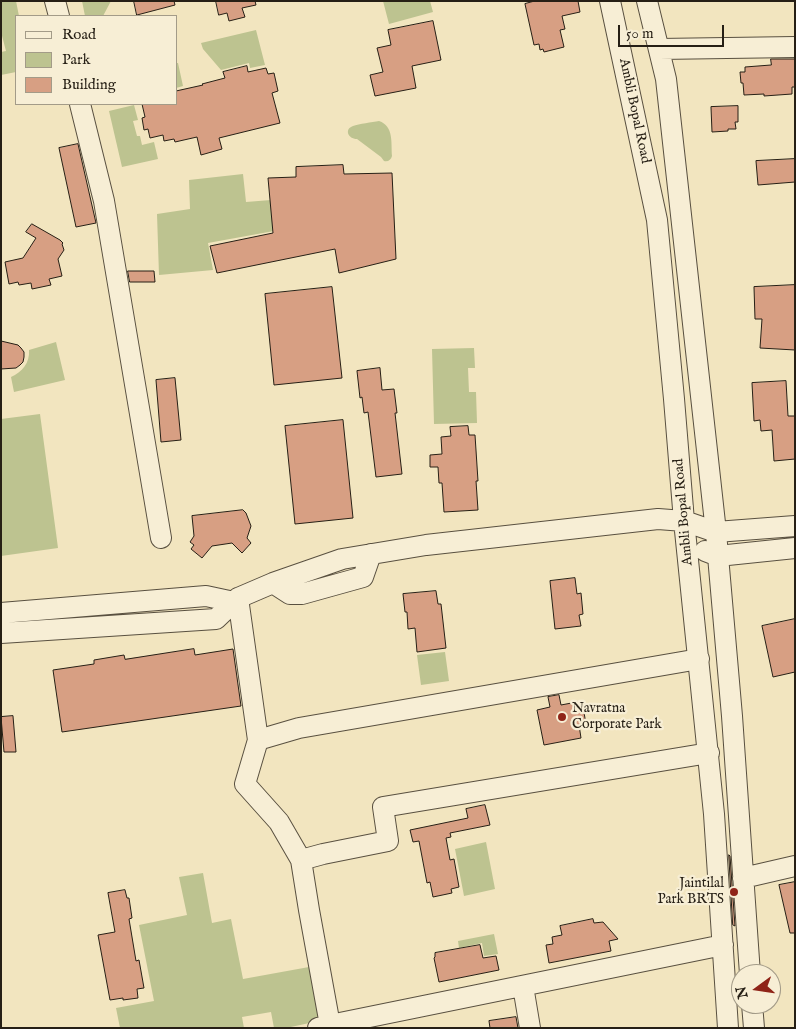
<!DOCTYPE html>
<html>
<head>
<meta charset="utf-8">
<style>
	body { margin:0 }
	#map { position:relative; width:796px; height:1029px; overflow:hidden; background:#f2e5bf; font-family:"IM FELL English",serif }
	canvas { display:block }
	.frame { position:absolute; inset:0; border:2px solid #261f15; pointer-events:none }
	.legend { position:absolute; left:15px; top:15px; width:162px; height:90px; box-sizing:border-box; background:#f7eed5; border:1px solid #a39b88; margin:0; padding:6px 9px; list-style:none; font-size:15px; color:#261f15 }
	.legend li { display:flex; align-items:center; gap:10px; height:25px }
	.legend b { width:25px; border:1px solid #a39b88 }
	.north { position:absolute; left:731px; top:964px; width:50px; height:50px; box-sizing:border-box; background:#f7eed5; border:1px solid #a39b88; border-radius:50%; rotate:256deg; font-size:14px; font-weight:700; line-height:20px; text-align:center; color:#261f15 }
	.north::after { content:''; display:block; margin:auto; width:18px; height:22px; background:#8f2418; clip-path:polygon(50% 0,100% 100%,50% 72%,0 100%) }
	.scale { position:absolute; left:618px; top:25px; width:106px; height:22px; box-sizing:border-box; border:2px solid #261f15; border-top:0; padding-left:6px; font-size:15px; line-height:18px; white-space:nowrap; color:#261f15; -webkit-text-stroke:4px #f7eed5; paint-order:stroke }
</style>
</head>
<body>
<div id="map">
<canvas width="796" height="1029"></canvas>
<div class="frame"></div>
<ul class="legend">
<li><b style="height:6px;background:#f7eed5"></b>Road</li>
<li><b style="height:14px;background:#bdc390"></b>Park</li>
<li><b style="height:14px;background:#d79f83"></b>Building</li>
</ul>
<div class="north">N</div>
<div class="scale">50 m</div>
</div>
<script>
const c = document.querySelector('canvas').getContext('2d');
c.lineJoin = 'round';
function fill(path, color) { c.fillStyle = color; c.fill(path, 'evenodd'); }
function strokePath(path, color, width, dash) { c.strokeStyle = color; c.lineWidth = width; c.lineCap = dash ? 'butt' : 'round'; c.setLineDash(dash || []); c.stroke(path); }
function label(font, color, halo, rows, align = 'center') {
  c.font = font + ' "IM FELL English",serif'; c.lineWidth = 4.5; c.setLineDash([]); c.textBaseline = 'middle'; c.strokeStyle = halo; c.fillStyle = color; for (const [text, x, y, turn = 0] of rows) {
    c.save(); c.translate(x, y); c.rotate((+turn || 0) * Math.PI / 180); c.textAlign = isNaN(turn) ? turn : align; if (halo) c.strokeText(text, 0, 0); c.fillText(text, 0, 0); c.restore();
  }
}
fill(new Path2D(`
	M 1,1 L 16,1 L 19,16 L 16,16 L 16,72 L 1,75 L 1,52 L 6,51 L 1,32 Z
	M 82,1 L 111,1 L 103,16 L 85,16 Z
	M 383,1 L 430,1 L 433,12 L 389,24 Z
	M 256,30 L 265,65 L 250,68 L 249,63 L 221,70 L 203,49 L 201,43 Z
	M 176,63 L 178,63 L 183,86 L 176,88 Z
	M 134,105 L 138,120 L 133,121 L 137,136 L 140,136 L 142,145 L 154,142 L 158,159 L 122,167 L 109,111 Z
	M 379,121 C 394,126 391,143 392,156 C 391,160 388,162 384,161 L 381,157 L 357,139 C 348,139 344,129 353,126 C 359,124 372,122 379,121 Z
	M 243,174 L 246,202 L 271,200 L 274,231 L 208,243 L 213,270 L 159,275 L 157,214 L 190,209 L 189,180 Z
	M 56,342 L 65,380 L 14,392 L 11,377 C 22,372 30,363 29,350 Z
	M 474,348 L 475,368 L 468,368 L 469,392 L 476,392 L 477,423 L 434,424 L 432,349 Z
	M 40,414 L 58,548 L 1,556 L 1,419 Z
	M 445,652 L 449,681 L 421,685 L 417,655 Z
	M 486,842 L 495,889 L 464,896 L 455,849 Z
	M 203,873 L 212,923 L 231,919 L 243,979 L 309,967 L 319,1021 L 286,1028 L 274,1028 L 271,1012 L 242,1017 L 244,1028 L 120,1028 L 116,1008 L 154,1001 L 139,925 L 187,915 L 179,877 Z
	M 494,934 L 498,954 L 484,956 L 482,943 L 459,948 L 458,941 Z`), '#bdc390');
const building = new Path2D(`
	M 134,1 L 174,1 L 175,5 L 137,15 Z
	M 216,1 L 255,1 L 256,5 L 242,8 L 245,17 L 229,21 L 227,13 L 219,15 Z
	M 535,1 L 578,1 L 580,12 L 562,16 L 565,29 L 560,30 L 564,47 L 544,52 L 543,49 L 540,50 L 539,44 L 534,45 L 525,4 Z
	M 433,21 L 441,60 L 412,66 L 416,88 L 375,96 L 370,75 L 383,72 L 377,48 L 391,45 L 388,30 Z
	M 771,59 L 795,59 L 795,87 L 792,87 L 792,94 L 764,96 L 764,94 L 744,95 L 743,83 L 741,83 L 740,72 L 745,72 L 745,67 L 771,65 Z
	M 247,66 L 248,72 L 266,68 L 268,74 L 274,73 L 278,91 L 272,93 L 280,123 L 219,138 L 222,149 L 201,155 L 197,137 L 175,142 L 174,139 L 164,141 L 163,135 L 150,138 L 148,129 L 144,130 L 142,118 L 145,117 L 142,104 L 176,104 L 176,91 L 203,85 L 202,84 L 225,78 L 223,72 Z
	M 738,106 L 738,122 L 735,122 L 736,129 L 728,129 L 728,131 L 712,132 L 711,107 Z
	M 78,144 L 96,223 L 76,227 L 59,148 Z
	M 795,159 L 795,182 L 758,185 L 756,161 Z
	M 343,165 L 344,174 L 392,173 L 396,259 L 339,273 L 335,249 L 217,273 L 210,246 L 273,233 L 268,178 L 296,177 L 296,167 Z
	M 32,224 L 60,240 L 63,243 L 62,244 L 64,250 L 58,259 L 62,276 L 49,279 L 51,285 L 32,289 L 31,283 L 19,285 L 18,282 L 9,284 L 5,262 L 23,258 L 36,238 L 26,232 Z
	M 128,271 L 154,271 L 155,282 L 130,282 Z
	M 795,285 L 795,350 L 760,348 L 762,319 L 755,319 L 754,287 Z
	M 332,287 L 342,378 L 274,385 L 265,294 Z
	M 1,341 L 18,345 L 21,348 L 24,352 L 24,357 L 23,362 L 20,365 L 16,368 L 1,369 Z
	M 380,368 L 382,390 L 394,389 L 397,413 L 395,413 L 402,474 L 376,477 L 368,412 L 364,413 L 362,397 L 360,398 L 357,371 Z
	M 175,378 L 181,440 L 161,442 L 156,380 Z
	M 786,381 L 788,416 L 795,416 L 795,459 L 774,461 L 772,430 L 761,431 L 760,420 L 754,421 L 752,383 Z
	M 343,420 L 353,518 L 295,524 L 285,426 Z
	M 468,426 L 469,435 L 475,435 L 478,481 L 476,481 L 478,510 L 444,512 L 442,483 L 439,483 L 438,467 L 430,467 L 430,455 L 442,454 L 441,437 L 451,436 L 450,427 Z
	M 243,510 L 246,513 L 251,526 L 247,538 L 251,543 L 242,553 L 232,543 L 212,546 L 202,558 L 191,549 L 194,545 L 190,542 L 194,536 L 192,516 Z
	M 575,578 L 577,594 L 581,593 L 583,614 L 579,615 L 581,626 L 555,629 L 550,581 Z
	M 436,591 L 438,604 L 441,604 L 446,648 L 417,652 L 415,628 L 408,629 L 407,612 L 405,612 L 403,594 Z
	M 795,619 L 795,672 L 773,677 L 762,626 Z
	M 194,649 L 195,655 L 233,649 L 241,706 L 62,732 L 53,670 L 94,664 L 94,660 L 124,655 L 125,659 Z
	M 559,695 L 561,705 L 582,701 L 586,724 L 579,725 L 581,738 L 544,745 L 537,710 L 550,707 L 548,697 Z
	M 13,716 L 16,752 L 4,752 L 1,717 Z
	M 485,805 L 490,825 L 450,833 L 451,837 L 446,838 L 450,860 L 454,859 L 459,887 L 451,889 L 452,893 L 433,897 L 430,882 L 427,883 L 419,841 L 413,842 L 410,830 L 468,818 L 466,809 Z
	M 729,855 L 730,856 L 735,926 L 733,925 Z
	M 795,882 L 795,933 L 790,933 L 779,885 Z
	M 125,890 L 127,898 L 129,898 L 132,918 L 129,919 L 136,961 L 139,960 L 144,988 L 137,989 L 138,998 L 123,1000 L 123,998 L 110,1000 L 98,935 L 115,932 L 108,893 Z
	M 593,919 L 594,923 L 603,922 L 618,939 L 609,941 L 611,951 L 549,963 L 546,945 L 553,944 L 552,937 L 562,935 L 560,926 Z
	M 480,945 L 483,958 L 496,956 L 499,970 L 439,982 L 434,958 L 435,957 L 435,953 Z
	M 516,1017 L 518,1028 L 490,1028 L 489,1021 Z`);
fill(building, '#d79f83');
strokePath(building, '#261f15', 1);
const minor = new Path2D(`
	M 55,1 L 59,16
	M 610,1 L 657,220 L 674,399 L 684,521 L 714,814 L 728,1028
	M 647,1 L 666,79 L 716,532 L 718,556 L 732,716 L 750,974
	M 659,49 L 795,47
	M 80,104 L 104,201 L 161,538
	M 705,551 L 718,556 L 795,548
	M 273,583 L 290,594 L 302,594 L 363,577 L 371,554
	M 238,598 L 258,740 L 245,784 L 279,822 L 301,860 L 309,910 L 330,1025 L 318,1028
	M 1,613 L 206,596 L 234,602
	M 1,633 L 216,619 L 238,598 L 273,583 L 342,559 L 426,545 L 658,519 L 684,521 L 716,532 L 795,526
	M 258,740 L 299,728 L 699,659
	M 301,860 L 323,854 L 388,841 L 383,807 L 709,753
	M 743,878 L 795,866
	M 523,986 L 530,1028
	M 752,1004 L 754,1028
	M 330,1025 L 723,945`);
strokePath(minor, '#595040', 22);
strokePath(minor, '#f7eed5', 20);
for (const [x, y, r, color] of [
	[562,717,5,"#8f2418"],
	[734,892,5,"#8f2418"]
]) { const dot = new Path2D(); dot.arc(x, y, r, 0, 2 * Math.PI); c.fillStyle = color; c.fill(dot); strokePath(dot, '#f7eed5', 2); }
label('14px', '#261f15', '#f7eed5', [
	["Ambli Bopal Road",634,111,78],
	["Ambli Bopal Road",684,512,-95]
]);
label('14px', '#261f15', '#f7eed5', [
	["Navratna",572,709],
	["Corporate Park",572,725],
	["Jaintilal",724,884,"right"],
	["Park BRTS",724,900,"right"]
], 'left');
</script>
</body>
</html>
